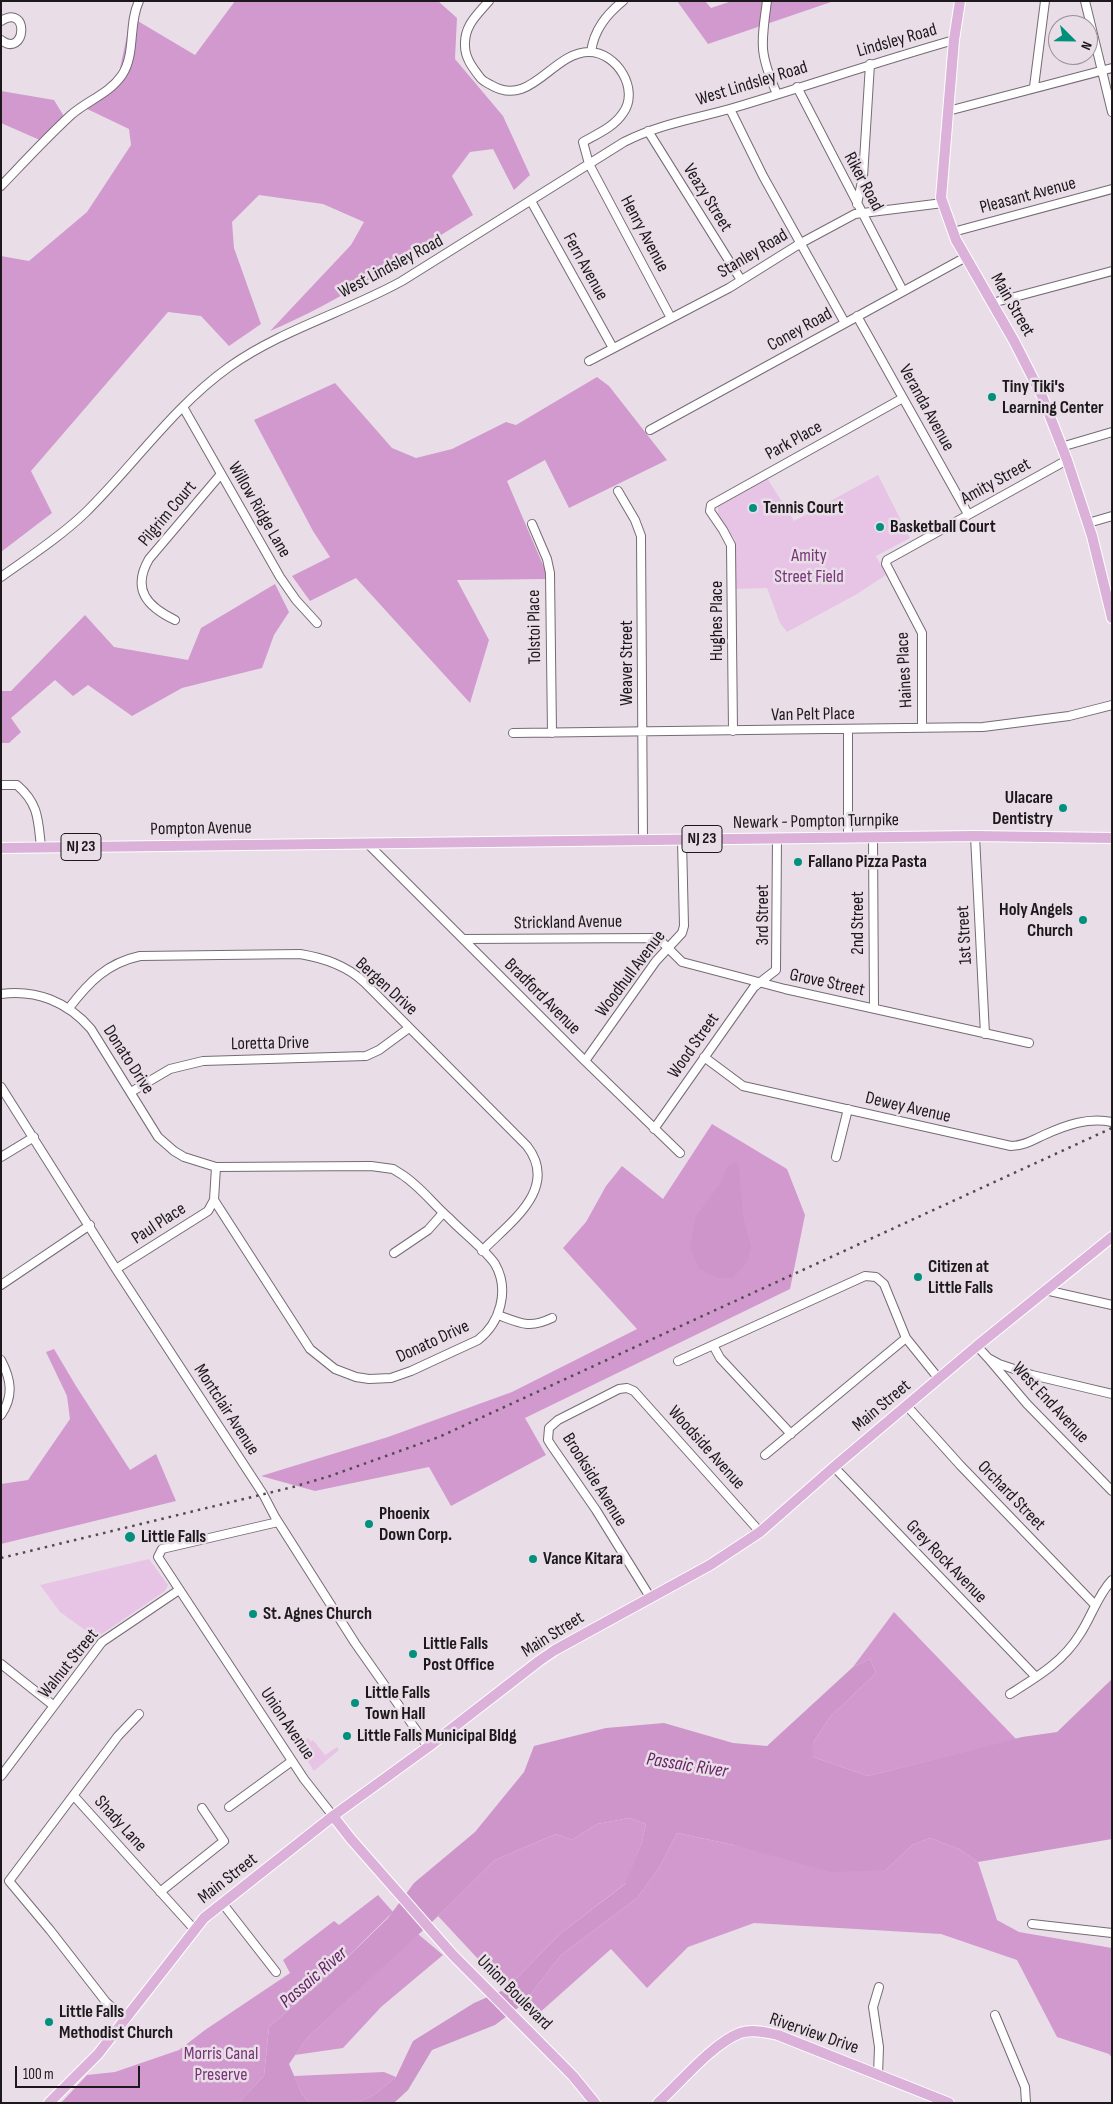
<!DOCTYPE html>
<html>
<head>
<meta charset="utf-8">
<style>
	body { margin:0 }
	#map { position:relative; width:1113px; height:2104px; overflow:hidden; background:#e9dee8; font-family:"Sofia Sans Condensed",sans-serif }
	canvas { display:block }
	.frame { position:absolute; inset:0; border:2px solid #1c181b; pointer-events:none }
	.north { position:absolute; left:1048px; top:15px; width:50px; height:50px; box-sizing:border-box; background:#e9dee8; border:1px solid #978f96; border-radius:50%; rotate:113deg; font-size:14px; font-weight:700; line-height:20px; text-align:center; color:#1c181b }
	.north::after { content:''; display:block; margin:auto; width:18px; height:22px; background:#00907c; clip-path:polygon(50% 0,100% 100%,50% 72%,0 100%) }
	.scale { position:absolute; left:15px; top:2066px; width:125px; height:22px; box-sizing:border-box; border:2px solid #1c181b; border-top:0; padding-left:6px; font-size:15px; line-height:18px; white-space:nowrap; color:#1c181b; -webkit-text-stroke:4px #e9dee8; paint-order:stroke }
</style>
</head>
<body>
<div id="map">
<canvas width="1113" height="2104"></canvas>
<div class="frame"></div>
<div class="north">N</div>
<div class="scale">100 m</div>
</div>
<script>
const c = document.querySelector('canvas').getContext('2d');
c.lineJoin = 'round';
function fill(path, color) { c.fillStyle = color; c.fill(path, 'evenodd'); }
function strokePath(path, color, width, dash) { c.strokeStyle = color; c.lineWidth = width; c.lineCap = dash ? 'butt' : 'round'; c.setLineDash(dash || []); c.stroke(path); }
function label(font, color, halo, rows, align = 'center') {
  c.font = font + ' "Sofia Sans Condensed",sans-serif'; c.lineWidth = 5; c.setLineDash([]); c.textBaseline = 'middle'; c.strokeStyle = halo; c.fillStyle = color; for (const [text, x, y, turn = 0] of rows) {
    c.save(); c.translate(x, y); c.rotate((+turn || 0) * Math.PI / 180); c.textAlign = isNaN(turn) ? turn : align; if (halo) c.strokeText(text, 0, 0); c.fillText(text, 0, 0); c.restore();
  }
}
fill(new Path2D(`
	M 878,475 L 910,538 L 876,556 L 886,575 L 857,594 L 787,632 L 780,623 L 767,588 L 736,589 L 735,540 L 718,515 L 718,505 L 767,478 L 794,521 Z
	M 149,1559 L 168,1585 L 165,1591 L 96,1638 L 60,1612 L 40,1585 Z
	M 308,1738 L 311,1742 L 313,1740 L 325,1755 L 337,1747 L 339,1750 L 314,1771 L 298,1746 Z`), '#e7c4e5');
fill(new Path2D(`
	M 235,1 L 438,1 L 457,18 L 455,59 L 503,116 L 530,175 L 514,190 L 493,149 L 470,152 L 452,176 L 473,215 C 407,256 341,301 270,331 L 351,245 L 364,222 L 323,204 L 259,195 L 232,222 L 234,248 L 261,324 L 229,346 L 201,316 L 168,312 L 31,471 L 52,513 L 1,552 L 1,256 L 29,261 L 87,212 L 131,145 L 129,129 L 83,107 L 117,82 L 131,17 L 195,55 Z
	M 677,1 L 705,1 L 711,8 L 732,1 L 834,1 L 708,44 Z
	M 1,91 L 54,100 L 65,118 L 42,141 L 1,123 Z
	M 597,377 L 609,386 L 667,460 L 569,508 L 545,460 L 507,481 L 549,579 L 457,580 L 489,640 L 470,703 L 356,578 L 310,601 L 292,576 L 330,557 L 313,531 L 254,420 L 335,383 L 392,448 L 416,458 L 452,449 L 506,422 L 516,425 Z
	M 275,584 L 289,612 L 274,635 L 262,668 L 182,688 L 132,716 L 88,685 L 73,696 L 55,680 L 11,718 L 21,732 L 9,743 L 1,743 L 1,691 L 11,691 L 85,615 L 114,647 L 188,660 L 201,628 Z
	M 712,1124 L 787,1169 L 805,1215 L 790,1289 L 525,1418 L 546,1455 L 451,1506 L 429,1467 L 315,1491 L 261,1476 L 388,1437 L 512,1392 L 637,1329 L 563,1248 L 586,1222 L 606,1186 L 622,1166 L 663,1199 Z
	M 54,1349 L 76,1386 L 130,1470 L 156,1454 L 176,1501 L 1,1544 L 1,1484 L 28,1480 L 70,1419 L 67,1396 L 46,1352 Z
	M 894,1612 L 1016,1739 L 868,1776 L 813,1757 L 813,1743 L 830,1717 L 876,1673 L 870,1659 L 853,1667 Z
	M 629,1818 L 646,1824 L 642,1842 L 626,1883 L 560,1934 L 506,1989 L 438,1916 L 495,1860 L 556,1834 L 572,1840 L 597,1824 Z
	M 677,1833 L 734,1845 L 886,1870 L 912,1845 L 930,1838 L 959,1849 L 978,1862 L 997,1920 L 1019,1932 L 1112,1948 L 1112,2058 L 1109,2054 L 1057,2037 L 1017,1960 L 941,1934 L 754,1923 L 688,1947 L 647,1988 L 611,1949 L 537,2015 L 523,2004 L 561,1955 L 637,1898 L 659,1868 Z
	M 378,1895 L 393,1912 L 327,1977 L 269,2027 L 264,2076 L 238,2103 L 61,2103 L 87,2075 L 115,2072 L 179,2050 L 205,2030 L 290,1973 L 283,1960 L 334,1921 L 339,1925 Z
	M 418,1934 L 443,1955 L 381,2007 L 343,2048 L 295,2055 L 307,2038 Z
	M 384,2072 L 396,2077 L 374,2095 L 357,2103 L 309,2103 L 302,2094 L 294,2076 Z`), '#d299cf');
fill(new Path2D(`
	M 736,1162 L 739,1166 L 743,1216 L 751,1247 L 748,1260 L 733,1278 L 717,1278 L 699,1268 L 690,1248 L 696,1216 L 720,1184 L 727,1167 Z
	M 870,1659 L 876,1673 L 830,1717 L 813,1743 L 813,1757 L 868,1776 L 1022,1737 L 1057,1732 L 1112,1679 L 1112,1839 L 978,1862 L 959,1849 L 930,1838 L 912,1845 L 886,1870 L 831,1872 L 734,1845 L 677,1833 L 659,1868 L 637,1898 L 561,1955 L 523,2004 L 495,2025 L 432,2050 L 408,2090 L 394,2103 L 357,2103 L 374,2095 L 396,2077 L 413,2041 L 474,2003 L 506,1989 L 560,1934 L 625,1884 L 642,1842 L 646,1824 L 629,1818 L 597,1824 L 572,1840 L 556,1834 L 495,1860 L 434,1920 L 307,2038 L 289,2064 L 302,2094 L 309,2103 L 238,2103 L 264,2076 L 269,2027 L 327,1977 L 388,1918 L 414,1883 L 475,1832 L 524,1772 L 534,1746 L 606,1728 L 664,1723 L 733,1743 L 767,1746 L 853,1667 Z`), '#cd95ca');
const minor = new Path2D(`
	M 489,1 C 476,16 464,26 465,46 C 465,58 473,68 479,76 C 482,81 487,83 491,85 C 531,109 552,52 589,52 C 617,52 640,90 623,113 C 614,127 597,134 583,142 L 589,164 L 671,318
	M 767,1 C 761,45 759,53 777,94
	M 1085,1 L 1112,112
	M 1,21 C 30,3 26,59 1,40
	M 591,52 C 594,30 606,15 623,1
	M 797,87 L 903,291
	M 1034,87 L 1045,1
	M 730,109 L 763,176 L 845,323
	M 948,111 L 1112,68
	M 648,131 L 741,280
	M 1,186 C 24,162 47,137 71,115 C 88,100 109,94 122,75 C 136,54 128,24 139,1
	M 531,201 L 613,348
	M 857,204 L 863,177 L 870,64
	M 953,232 L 1112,189
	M 992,303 L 1112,271
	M 857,316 L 968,514
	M 589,361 L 729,288 L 801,243 L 855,214 L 943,203
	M 183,407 L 280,577 L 296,600 L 317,623
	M 650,430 L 966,257
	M 1061,447 L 1112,432
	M 618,491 L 635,520 L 641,536 L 643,840
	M 1088,523 L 1112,516
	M 532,524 L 547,559 L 550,573 L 552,733
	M 1,577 C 29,557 60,537 85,513 C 134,465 173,407 229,367 C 281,330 346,312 402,281 L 624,142 C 659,124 695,119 733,108 C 807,86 880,61 954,40
	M 175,620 C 148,607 131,590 149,559 L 221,474
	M 922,727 L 922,633 L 886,564 L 887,560 L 1067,460
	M 848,730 L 848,837
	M 733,731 L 731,545 L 723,530 L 710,511 L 711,505 L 903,398
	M 513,733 L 983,727 L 1069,716 L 1112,705
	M 1,785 L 17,785 C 39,804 38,820 41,847
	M 975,836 L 985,1034
	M 873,837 L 874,1008
	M 368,844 L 585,1061 L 680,1153
	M 464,939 L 654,938 L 662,942 L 682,962 L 785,989 L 1029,1043
	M 1,994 C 36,989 68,1002 91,1029 L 158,1137 L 174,1151 L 184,1157 L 216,1167 L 371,1166 L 393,1169 L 401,1174 C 419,1185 433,1204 449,1218 C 461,1231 486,1250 495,1264 C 510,1290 500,1323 478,1340 L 411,1371 L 391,1378 L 369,1379 L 356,1377 L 335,1369 L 310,1349 L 214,1200 L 216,1167
	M 69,1008 C 89,982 107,963 140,956 L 300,954 C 324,958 346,965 364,982 L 527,1146 C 560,1189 509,1223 482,1251
	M 704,1057 L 743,1086 L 1011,1146 C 1023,1146 1033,1140 1044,1135 C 1066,1125 1088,1117 1112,1122
	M 585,1061 L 656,961 L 682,933 L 684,926 L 682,840
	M 1,1087 L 116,1269 L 263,1494 L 275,1517 L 355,1643 L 428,1747
	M 131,1092 L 170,1069 L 203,1061 L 366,1056 L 379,1050 L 409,1028
	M 654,1129 L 754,987 L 776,970 L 777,838
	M 1,1157 L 34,1137
	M 836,1157 L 848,1109
	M 394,1253 L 428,1230 L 443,1213
	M 116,1269 L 208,1211 L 214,1200
	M 1,1285 L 90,1225
	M 1045,1290 L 1112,1305
	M 498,1315 C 520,1323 529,1329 552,1318
	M 713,1345 L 720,1358 L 791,1434
	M 977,1346 L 988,1358 L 999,1364 L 1032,1375 L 1112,1394
	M 988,1358 L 1027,1404 L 1112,1491
	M 1,1360 C 11,1379 14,1396 1,1415
	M 678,1361 L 865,1276 L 876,1277 L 884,1284 L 906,1338 L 939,1379
	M 907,1406 L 960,1465 L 1095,1605
	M 765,1455 L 906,1338
	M 834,1467 L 1036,1677
	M 278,1522 L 162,1549 L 158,1557 L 304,1779 L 333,1816
	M 650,1597 L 596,1510 L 551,1445 L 548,1440 L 549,1428 L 558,1420 L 619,1389 L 627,1388 L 634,1391 L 760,1532
	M 1,1664 L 54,1706
	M 1010,1694 C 1037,1677 1063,1662 1080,1634 C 1092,1616 1097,1596 1112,1580
	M 1,1776 L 102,1642 L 179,1590
	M 74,1796 L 194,1929
	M 229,1807 L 292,1761
	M 160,1892 L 224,1841 L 202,1808
	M 223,1904 L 276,1972
	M 1032,1924 L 1112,1933
	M 995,2015 L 1025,2087 L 1026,2103
	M 126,2020 L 106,2002 L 50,1930 L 9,1881 L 118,1736 L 139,1714
	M 878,2075 L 879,2047 L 873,2007 L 879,1987`);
const major = new Path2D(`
	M 960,1 L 954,40 L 941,198 L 956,240 L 1014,341 L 1042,396 L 1067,460 L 1092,536 L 1112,618
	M 1,848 L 975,836 L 1112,838
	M 333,1816 L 351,1839 L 452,1954 L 573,2076 L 595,2103
	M 49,2103 L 98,2054 L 204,1918 L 333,1816 L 428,1747 L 539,1661 L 555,1650 L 710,1565 L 760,1532 L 834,1467 L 977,1346 L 1112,1237
	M 658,2103 C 681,2082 712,2044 740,2033 C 752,2029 766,2032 778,2035 L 949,2103`);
strokePath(minor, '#756b74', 10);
strokePath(major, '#fff', 12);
strokePath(minor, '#fff', 8);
strokePath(major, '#dbb0d9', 10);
strokePath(new Path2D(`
	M 1,1558 L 293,1487 L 330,1476 L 439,1437 L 1112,1128`), '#524c51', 2.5, [2.5, 5]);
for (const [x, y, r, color] of [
	[992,397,5,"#00907c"],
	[753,508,5,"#00907c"],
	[880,527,5,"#00907c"],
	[1063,808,5,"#00907c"],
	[798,862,5,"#00907c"],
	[1083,920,5,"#00907c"],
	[918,1277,5,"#00907c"],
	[369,1524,5,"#00907c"],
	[130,1537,6,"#00907c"],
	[533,1559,5,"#00907c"],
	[253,1614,5,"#00907c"],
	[413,1654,5,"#00907c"],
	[355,1703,5,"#00907c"],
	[347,1736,5,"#00907c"],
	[49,2022,5,"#00907c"]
]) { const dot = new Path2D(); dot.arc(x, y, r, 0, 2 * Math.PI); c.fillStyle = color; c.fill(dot); strokePath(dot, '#e9dee8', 2); }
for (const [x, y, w] of [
	[702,839,40],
	[81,847,40]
]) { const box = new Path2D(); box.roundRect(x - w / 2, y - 13.5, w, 27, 4); c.fillStyle = '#e9dee8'; c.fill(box); strokePath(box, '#1c181b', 1); }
label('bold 16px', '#1c181b', null, [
	["NJ 23",702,839],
	["NJ 23",81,847]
]);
label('18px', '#1c181b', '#e9dee8', [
	["Lindsley Road",897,41,-16],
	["West Lindsley Road",752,84,-17],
	["Riker Road",863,182,62],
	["Pleasant Avenue",1028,196,-15],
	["Veazy Street",707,198,58],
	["Henry Avenue",644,234,62],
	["Stanley Road",753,254,-31],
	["West Lindsley Road",391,267,-28],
	["Fern Avenue",585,267,61],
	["Main Street",1012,305,60],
	["Coney Road",800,330,-29],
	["Veranda Avenue",926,408,61],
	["Park Place",794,441,-29],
	["Amity Street",996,482,-29],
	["Willow Ridge Lane",259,510,60],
	["Pilgrim Court",168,514,-50],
	["Hughes Place",717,621,-90],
	["Tolstoi Place",535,627,-91],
	["Weaver Street",627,663,-90],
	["Haines Place",905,670,-93],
	["Van Pelt Place",813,715,-1],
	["Newark - Pompton Turnpike",816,822,-1],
	["Pompton Avenue",201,829,-1],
	["3rd Street",763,915,-90],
	["Strickland Avenue",568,923,-1],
	["2nd Street",858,923,-90],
	["1st Street",965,935,-93],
	["Woodhull Avenue",631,974,-53],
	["Grove Street",827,983,12],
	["Bergen Drive",386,987,42],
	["Bradford Avenue",542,997,45],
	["Loretta Drive",270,1044,-1],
	["Wood Street",694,1046,-55],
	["Donato Drive",128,1060,57],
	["Dewey Avenue",908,1108,13],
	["Paul Place",159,1224,-33],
	["Donato Drive",433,1342,-25],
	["West End Avenue",1050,1403,47],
	["Main Street",882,1406,-40],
	["Montclair Avenue",226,1410,57],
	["Woodside Avenue",706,1448,48],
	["Brookside Avenue",594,1480,58],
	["Orchard Street",1011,1496,46],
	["Grey Rock Avenue",946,1562,46],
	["Main Street",553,1635,-32],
	["Walnut Street",69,1664,-51],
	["Union Avenue",287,1724,56],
	["Shady Lane",120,1824,48],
	["Main Street",228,1879,-38],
	["Union Boulevard",514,1993,45],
	["Riverview Drive",814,2034,19]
]);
label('bold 18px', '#1c181b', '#e9dee8', [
	["Tiny Tiki's",1002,387],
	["Learning Center",1002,408],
	["Tennis Court",763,508],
	["Basketball Court",890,527],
	["Ulacare",1053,798,"right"],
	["Dentistry",1053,819,"right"],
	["Fallano Pizza Pasta",808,862],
	["Holy Angels",1073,910,"right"],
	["Church",1073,931,"right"],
	["Citizen at",928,1267],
	["Little Falls",928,1288],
	["Phoenix",379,1514],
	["Down Corp.",379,1535],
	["Little Falls",141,1537],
	["Vance Kitara",543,1559],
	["St. Agnes Church",263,1614],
	["Little Falls",423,1644],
	["Post Office",423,1665],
	["Little Falls",365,1693],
	["Town Hall",365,1714],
	["Little Falls Municipal Bldg",357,1736],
	["Little Falls",59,2012],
	["Methodist Church",59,2033]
], 'left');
label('18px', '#773476', '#e9dee8', [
	["Amity",809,556],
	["Street Field",809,577],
	["Morris Canal",221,2054],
	["Preserve",221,2075]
]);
label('italic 19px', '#662465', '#e9dee8', [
	["Passaic River",687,1766,9],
	["Passaic River",314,1978,-41]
]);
</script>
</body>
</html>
